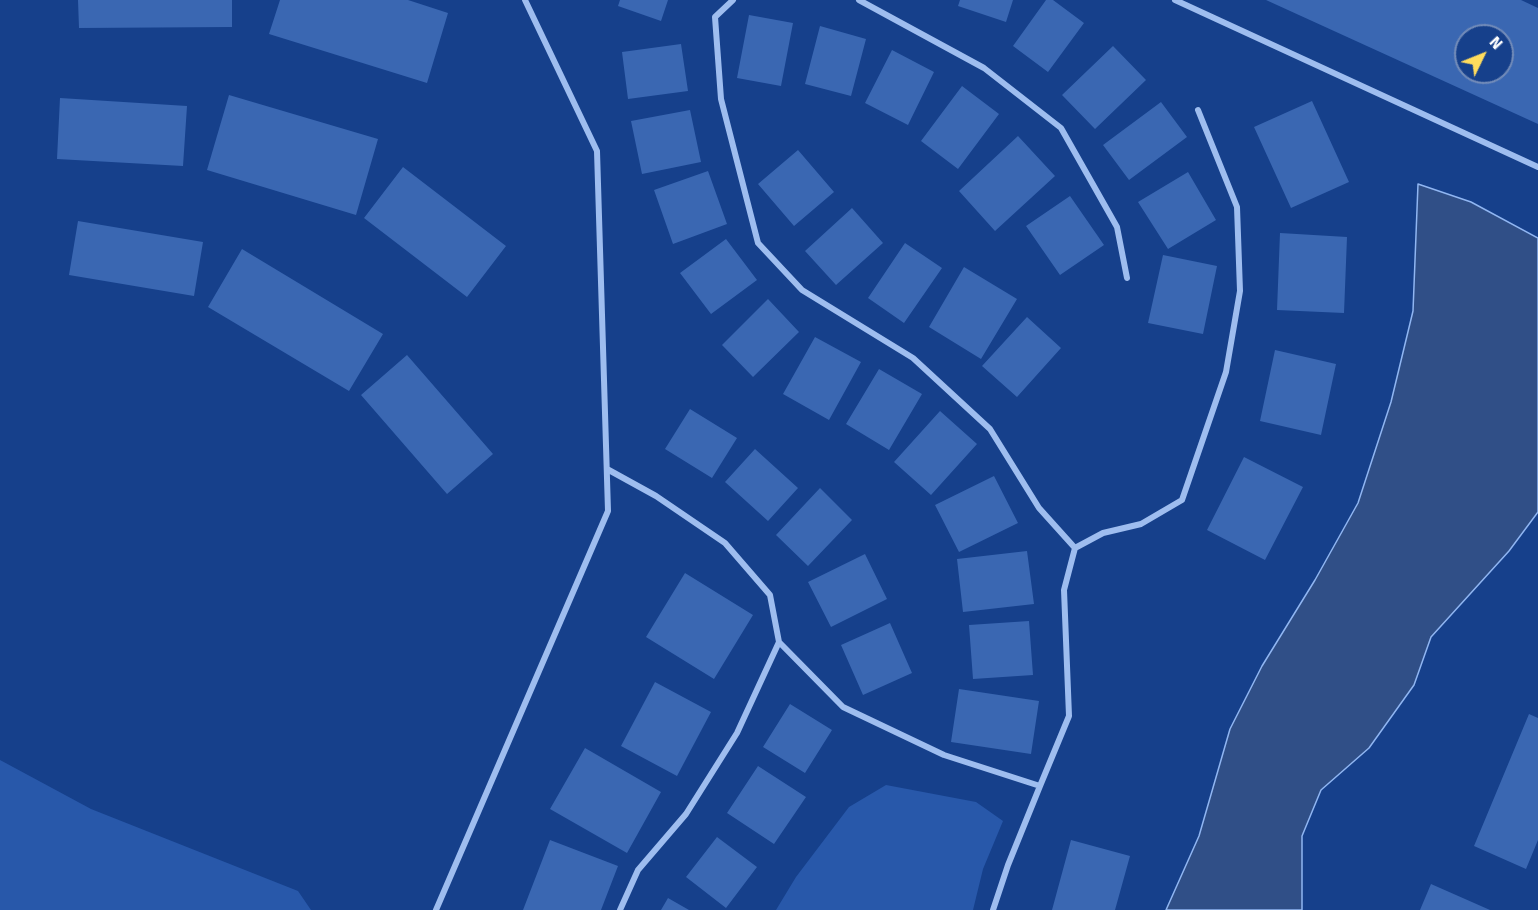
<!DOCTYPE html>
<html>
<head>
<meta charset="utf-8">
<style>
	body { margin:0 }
	#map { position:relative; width:1538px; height:910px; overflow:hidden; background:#16408b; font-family:"Fira Sans",sans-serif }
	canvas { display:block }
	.north { position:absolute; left:1454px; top:24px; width:60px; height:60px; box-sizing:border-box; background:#16408b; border:2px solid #738cb9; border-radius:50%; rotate:47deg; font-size:16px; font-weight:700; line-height:24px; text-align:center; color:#fff }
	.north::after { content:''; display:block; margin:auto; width:21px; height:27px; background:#ffdc5d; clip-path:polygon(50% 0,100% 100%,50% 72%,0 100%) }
</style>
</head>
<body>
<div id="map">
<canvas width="1538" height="910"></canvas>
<div class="north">N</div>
</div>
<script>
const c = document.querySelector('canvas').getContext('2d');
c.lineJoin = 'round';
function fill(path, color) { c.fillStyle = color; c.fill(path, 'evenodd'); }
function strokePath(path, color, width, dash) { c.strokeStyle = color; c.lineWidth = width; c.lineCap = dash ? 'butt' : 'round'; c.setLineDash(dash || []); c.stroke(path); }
fill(new Path2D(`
	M 0,760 L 91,809 L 298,891 L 311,910 L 0,910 Z
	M 886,785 L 976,802 L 1003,821 L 983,869 L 973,910 L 776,910 L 796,877 L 849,807 Z`), '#2858aa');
const water = new Path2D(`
	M 1418,184 L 1471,202 L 1538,238 L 1538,512 L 1509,551 L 1431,637 L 1414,685 L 1369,748 L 1321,790 L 1302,836 L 1302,910 L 1166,910 L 1199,836 L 1230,729 L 1262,666 L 1315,580 L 1358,503 L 1391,402 L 1413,311 Z`);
fill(water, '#304f87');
strokePath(water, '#90b6f2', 1.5);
fill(new Path2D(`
	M 78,0 L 232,0 L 232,27 L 79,28 Z
	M 280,0 L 408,0 L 448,13 L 427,83 L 269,34 Z
	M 620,0 L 668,0 L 661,21 L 618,6 Z
	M 960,0 L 1013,0 L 1006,22 L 958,6 Z
	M 1046,0 L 1053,0 L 1084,23 L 1048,72 L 1013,46 Z
	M 1266,0 L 1521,0 L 1538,8 L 1538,124 ZM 1466,36 L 1502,36 L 1502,72 L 1466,72 Z
	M 749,15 L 793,23 L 781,86 L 737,78 Z
	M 820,26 L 866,39 L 851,96 L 805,84 Z
	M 681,44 L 688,91 L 628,99 L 622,52 Z
	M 1113,46 L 1146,80 L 1095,129 L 1062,95 Z
	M 892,50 L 934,72 L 908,125 L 865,103 Z
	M 962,86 L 999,114 L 958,169 L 921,141 Z
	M 229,95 L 378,139 L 356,215 L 207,170 Z
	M 60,98 L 187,106 L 183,166 L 57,159 Z
	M 1312,101 L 1349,182 L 1291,208 L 1254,127 Z
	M 1161,102 L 1187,137 L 1129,180 L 1103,145 Z
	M 690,110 L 701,162 L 642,174 L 631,121 Z
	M 1018,136 L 1055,176 L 995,231 L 959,191 Z
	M 798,150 L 834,192 L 794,226 L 758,184 Z
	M 403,167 L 506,246 L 467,297 L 364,218 Z
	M 708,171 L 727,224 L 673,244 L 654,190 Z
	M 1188,172 L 1216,220 L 1168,249 L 1138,202 Z
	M 1070,196 L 1104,245 L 1060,275 L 1026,226 Z
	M 852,208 L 883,243 L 836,285 L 805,251 Z
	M 78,221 L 203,242 L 194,296 L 69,275 Z
	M 1280,233 L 1347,237 L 1344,313 L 1277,310 Z
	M 726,239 L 757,280 L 711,314 L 680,273 Z
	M 905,243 L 942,268 L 904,323 L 868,298 Z
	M 242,249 L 383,334 L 349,391 L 208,307 Z
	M 1163,255 L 1217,266 L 1203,334 L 1148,323 Z
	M 964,267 L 1017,299 L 981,359 L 929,327 Z
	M 768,299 L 799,332 L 753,377 L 722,345 Z
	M 1027,317 L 1061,348 L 1017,397 L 982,366 Z
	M 815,337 L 861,362 L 829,420 L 783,394 Z
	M 1275,350 L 1336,364 L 1321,435 L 1260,421 Z
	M 407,355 L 493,454 L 447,494 L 361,395 Z
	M 879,369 L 922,394 L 889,450 L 846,424 Z
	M 690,409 L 737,438 L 712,478 L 665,449 Z
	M 940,411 L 977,444 L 931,495 L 894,462 Z
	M 755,449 L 798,488 L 768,521 L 725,482 Z
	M 1244,457 L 1303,487 L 1265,560 L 1207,530 Z
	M 994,476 L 1018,523 L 959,552 L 935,505 Z
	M 820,488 L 852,520 L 808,566 L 776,535 Z
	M 1027,551 L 1034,604 L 963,612 L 957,559 Z
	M 865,554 L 887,599 L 831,627 L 808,582 Z
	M 685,573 L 753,615 L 714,679 L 646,637 Z
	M 1029,621 L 1033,675 L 973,679 L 969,625 Z
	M 890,623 L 912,673 L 863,695 L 841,645 Z
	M 655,682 L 711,712 L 677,776 L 621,746 Z
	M 959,689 L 1039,701 L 1031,754 L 951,742 Z
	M 790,704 L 832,730 L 805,773 L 763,747 Z
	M 1529,714 L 1538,718 L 1538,840 L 1526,869 L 1474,846 Z
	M 585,748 L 661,792 L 627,853 L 550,809 Z
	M 758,766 L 806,797 L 774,844 L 727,813 Z
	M 717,837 L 757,867 L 726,908 L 686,877 Z
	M 550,840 L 618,866 L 601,910 L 523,910 Z
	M 1071,840 L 1130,856 L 1115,910 L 1052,910 Z
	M 1431,884 L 1490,910 L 1420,910 Z
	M 668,898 L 689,910 L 661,910 Z`), '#3a67b2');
strokePath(new Path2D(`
	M 733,0 L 715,17 L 721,99 L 758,243 L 802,290 L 913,358 L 990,429 L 1039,508 L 1075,548
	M 859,0 L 984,68 L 1061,128 L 1117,227 L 1127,278
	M 1175,0 L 1538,167
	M 607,469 L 656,496 L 725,543 L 770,595 L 779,642 L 737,733 L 686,814 L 638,870 L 620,910
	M 779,642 L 843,707 L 944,755 L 1040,786 L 1008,865 L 993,910
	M 1040,786 L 1069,716 L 1064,590 L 1075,548 L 1103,533 L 1141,524 L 1182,500 L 1226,372 L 1240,291 L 1237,207 L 1198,110
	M 436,910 L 608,511 L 597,151 L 525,0`), '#9ebdef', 6);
</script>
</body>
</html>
